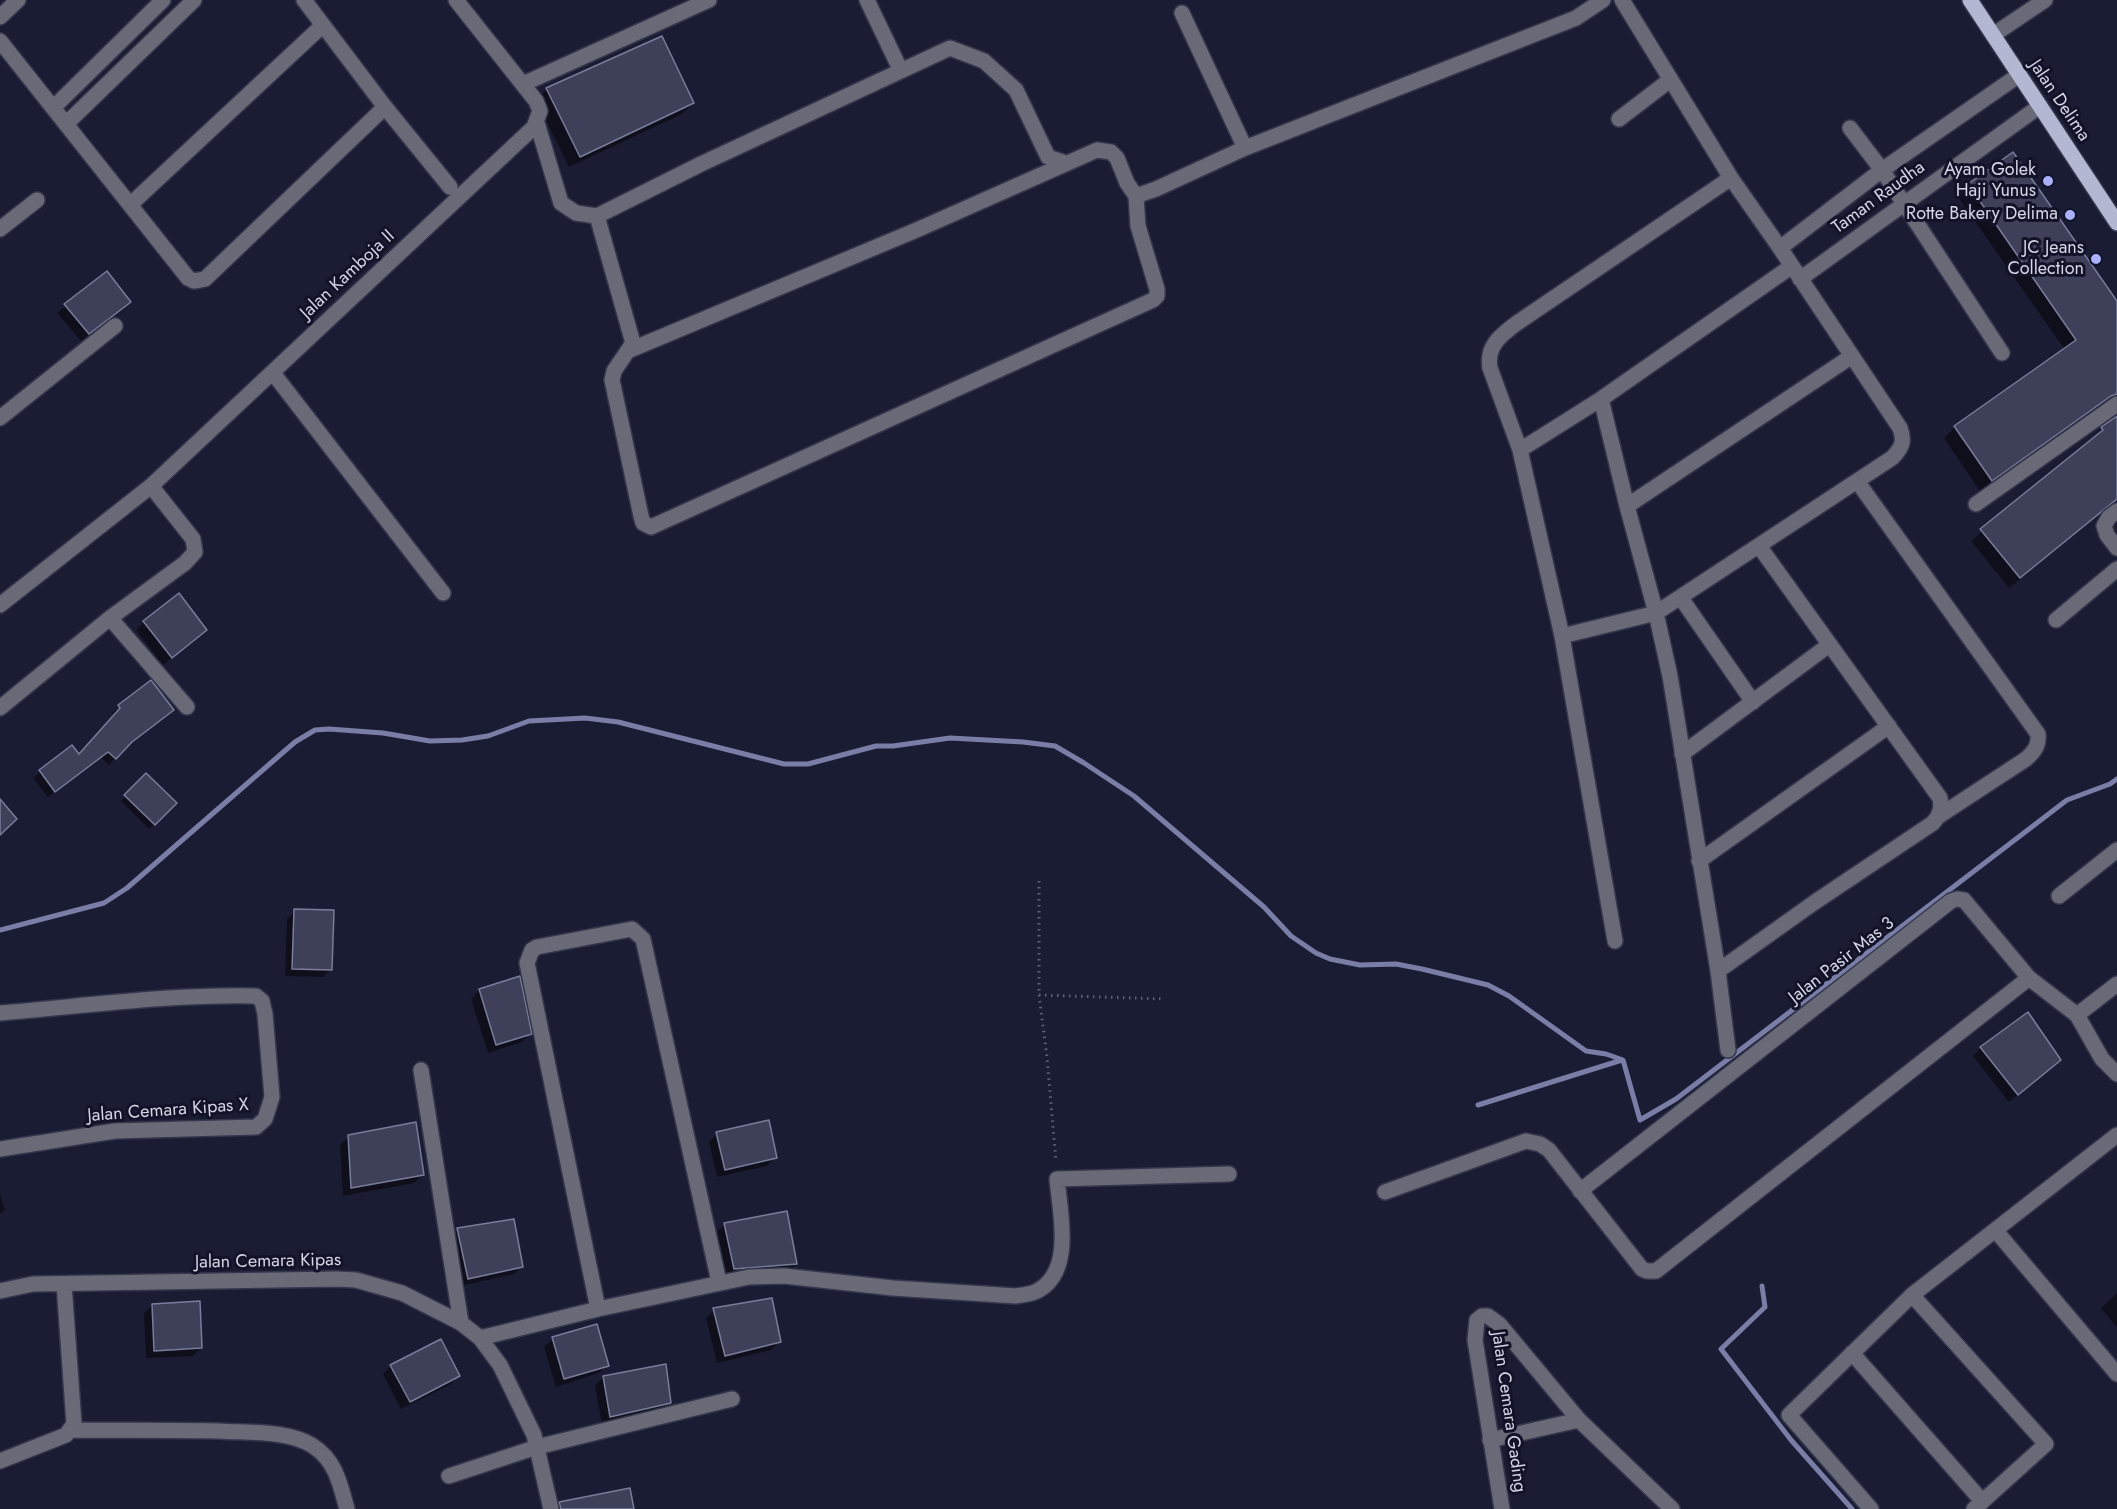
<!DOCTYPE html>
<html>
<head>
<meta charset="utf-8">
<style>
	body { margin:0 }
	canvas { display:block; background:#1a1c33 }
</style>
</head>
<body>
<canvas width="2117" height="1509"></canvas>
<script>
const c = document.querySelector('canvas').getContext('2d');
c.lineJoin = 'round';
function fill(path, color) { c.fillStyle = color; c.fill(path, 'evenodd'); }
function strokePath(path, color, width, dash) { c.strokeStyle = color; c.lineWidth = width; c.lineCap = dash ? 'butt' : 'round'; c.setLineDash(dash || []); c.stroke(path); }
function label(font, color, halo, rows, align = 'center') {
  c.font = font + ' Jost,sans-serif'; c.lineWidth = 6; c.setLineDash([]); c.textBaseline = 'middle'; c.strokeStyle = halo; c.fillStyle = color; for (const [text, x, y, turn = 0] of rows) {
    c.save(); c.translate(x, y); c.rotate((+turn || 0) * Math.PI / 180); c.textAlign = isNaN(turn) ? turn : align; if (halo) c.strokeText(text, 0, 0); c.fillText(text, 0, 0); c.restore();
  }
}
fill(new Path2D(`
	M 547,89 L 693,103 L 682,114 L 569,167 L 536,100 Z
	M 2013,154 L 2117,312 L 2117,401 L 2099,407 L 1980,491 L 1944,438 L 1955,427 L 2065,350 L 1958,197 L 1969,186 Z
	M 107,273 L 129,301 L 81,341 L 57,313 Z
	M 2117,410 L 2117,500 L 2009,588 L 1971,541 L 2092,440 L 2102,429 L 2116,419 Z
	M 144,622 L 205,630 L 163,665 L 136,630 Z
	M 150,682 L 126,746 L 109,765 L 100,757 L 48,797 L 33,778 L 72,747 L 78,756 L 114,715 L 112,713 Z
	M 146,775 L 174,803 L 149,829 L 121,801 Z
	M 295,911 L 331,969 L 323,977 L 285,976 L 287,919 Z
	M 519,978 L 530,1034 L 522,1042 L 488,1053 L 471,999 L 479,990 Z
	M 1981,1048 L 2051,1068 L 2009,1102 L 1973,1056 Z
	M 717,1134 L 775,1157 L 767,1166 L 717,1177 L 709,1142 Z
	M 349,1137 L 423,1175 L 414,1183 L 343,1196 L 340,1145 Z
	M 0,1194 L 5,1210 L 0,1214 Z
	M 725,1224 L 796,1264 L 788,1272 L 726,1276 L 717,1232 Z
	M 458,1229 L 522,1266 L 514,1274 L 460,1286 L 450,1237 Z
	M 2117,1293 L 2117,1328 L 2101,1308 Z
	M 153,1305 L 201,1347 L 193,1356 L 146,1358 L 144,1313 Z
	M 714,1310 L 779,1342 L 771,1350 L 717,1363 L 706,1318 Z
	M 553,1339 L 608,1365 L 599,1373 L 556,1387 L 544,1347 Z
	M 391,1366 L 459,1375 L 451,1384 L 401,1409 L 383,1374 Z
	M 603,1377 L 669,1402 L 661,1411 L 602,1424 L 595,1386 Z`), '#0007');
strokePath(new Path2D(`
	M 0,930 L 104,903 L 127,888 L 295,742 L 315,730 L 329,729 L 383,733 L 430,741 L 462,740 L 488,736 L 529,721 L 585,718 L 618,722 L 784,764 L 808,764 L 876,746 L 893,746 L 950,738 L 1023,742 L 1055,746 L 1084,763 L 1134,796 L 1264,907 L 1291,936 L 1316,953 L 1330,959 L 1360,965 L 1396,964 L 1422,969 L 1488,985 L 1509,996 L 1586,1051 L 1606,1054 L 1623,1060 L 1640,1120 L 1676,1099 L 2067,800 L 2110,784 L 2117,779
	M 1478,1105 L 1622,1060
	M 1762,1286 L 1765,1307 L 1721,1349 L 1791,1440 L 1852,1509`), '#7a7da6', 5);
const building = new Path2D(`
	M 662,36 L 694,103 L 580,157 L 546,88 Z
	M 2013,152 L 2117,301 L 2117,394 L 2111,396 L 1992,481 L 1954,426 L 2076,340 L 1968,184 Z
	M 107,271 L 131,302 L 89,334 L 64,304 Z
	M 2117,416 L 2117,499 L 2020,578 L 1980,529 L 2103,430 L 2101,427 Z
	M 179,593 L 207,630 L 172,658 L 143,621 Z
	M 151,680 L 174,710 L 132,742 L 116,759 L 108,752 L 55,792 L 39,770 L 72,745 L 79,754 L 120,708 L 118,705 Z
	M 146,773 L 177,803 L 155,825 L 124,795 Z
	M 0,799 L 17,819 L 0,835 Z
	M 294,909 L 334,910 L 332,970 L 292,969 Z
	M 520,976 L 532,1034 L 496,1045 L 479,989 Z
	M 2028,1012 L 2061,1060 L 2018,1095 L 1980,1047 Z
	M 769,1120 L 777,1158 L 725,1170 L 716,1132 Z
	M 416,1122 L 424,1175 L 351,1188 L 348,1135 Z
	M 787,1211 L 797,1264 L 734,1269 L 724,1223 Z
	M 514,1219 L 523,1267 L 468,1279 L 457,1228 Z
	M 772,1298 L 781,1342 L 725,1356 L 713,1308 Z
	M 200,1301 L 202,1348 L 154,1351 L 152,1304 Z
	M 597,1324 L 609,1366 L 564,1379 L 552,1337 Z
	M 441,1339 L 460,1376 L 410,1402 L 390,1365 Z
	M 666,1364 L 671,1403 L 610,1417 L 603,1376 Z
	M 630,1488 L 634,1509 L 561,1509 L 559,1502 Z`);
fill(building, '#3e405a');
strokePath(building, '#797d9a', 1.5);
const minor = new Path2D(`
	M 304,0 L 385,107 L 450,187
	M 867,0 L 901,71
	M 1182,13 L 1245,148
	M 0,17 L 18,0
	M 1993,35 L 2045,0
	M 0,41 L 188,278 L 194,281 L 205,279 L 385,107
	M 523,84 L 709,0
	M 54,107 L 163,0
	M 1619,119 L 1670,80
	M 67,123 L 194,0
	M 537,123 L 561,203 L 576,213 L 597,216 L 701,164 L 950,48 L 984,61 L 1016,90 L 1048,157 L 1066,163
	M 1850,128 L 1882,170 L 2002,353
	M 1136,196 L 1156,189 L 1245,148 L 1576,18 L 1603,0
	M 131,204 L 323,25
	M 597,216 L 633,343 L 614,371 L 612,380 L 641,516 L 643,523 L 651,527 L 1153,300 L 1157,296 L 1157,289 L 1138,226 L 1136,196 L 1127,183 L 1117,158 L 1111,152 L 1097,150 L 919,229 L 630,350
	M 0,229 L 37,200
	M 1780,248 L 1882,170 L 2019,75
	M 1800,279 L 2040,106
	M 273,373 L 443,593
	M 1601,399 L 1627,506 L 1656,613 L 1670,676 L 1718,971 L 1728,1050
	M 0,418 L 115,326
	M 1520,450 L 1601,399 L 1792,266
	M 1857,481 L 2038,734 C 2039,745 2035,751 2026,759 L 1939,816
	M 1976,504 L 2117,404
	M 1627,506 L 1852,356
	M 2117,511 L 2109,517 L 2104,526 L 2107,535 L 2117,548
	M 1681,598 L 1753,702
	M 0,605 L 151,486 L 534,127 L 540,111 L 536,101 L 456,0
	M 110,618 L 187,707
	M 2056,620 L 2117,569
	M 1562,636 L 1656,613 L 1892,458 C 1902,448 1905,441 1900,428 L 1780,248 L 1731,178 L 1622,0
	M 0,708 L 110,618 L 185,563 L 195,552 L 193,539 L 151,486
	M 1682,754 L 1829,645
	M 1699,861 L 1889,726
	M 2059,896 L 2117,850
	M 1615,941 L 1562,636 L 1520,450 L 1490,368 C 1486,346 1501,335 1517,323 L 1731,178
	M 1718,971 L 1815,902 L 1933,823 C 1940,815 1942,808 1940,798 L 1759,546
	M 0,1013 C 85,1006 171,994 256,996 L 262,1001 L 265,1014 L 272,1097 L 265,1119 L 256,1127 L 115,1131 L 0,1149
	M 2077,1015 L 2102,1059 L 2117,1074
	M 421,1070 L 461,1323
	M 1580,1191 L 1951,901 L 1957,899 L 1964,900 L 2029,978 L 2077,1015 L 2117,984
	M 1385,1192 L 1526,1141 L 1540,1144 L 1549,1150 L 1642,1269 L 1647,1271 L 1656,1271 L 2029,978
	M 1996,1231 L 2117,1374
	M 0,1291 L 33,1284 L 337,1279 L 356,1280 L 402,1293 L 461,1323 L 480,1338 L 500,1365 L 534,1435 L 551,1509
	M 1912,1295 L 2046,1444 L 1974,1509
	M 598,1309 L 527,963 L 532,950 L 537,947 L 632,929 L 643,939 L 719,1282
	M 480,1338 L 598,1309 L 749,1277 L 784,1276 L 893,1288 L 1016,1296 C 1022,1295 1030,1294 1035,1292 C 1075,1274 1060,1213 1057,1179 L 1229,1174
	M 1852,1353 L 1982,1501
	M 71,1430 C 120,1430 169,1430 219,1431 C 247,1433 289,1430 313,1446 C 336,1461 340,1484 347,1509
	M 1490,1440 L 1579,1420
	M 0,1461 L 66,1435 L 74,1424 L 64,1284
	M 449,1476 L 537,1447 L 732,1399
	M 1502,1509 L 1475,1340 L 1477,1320 L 1482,1316 L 1488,1316 L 1500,1325 L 1579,1420 L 1672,1509
	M 1871,1509 L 1789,1415 L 1912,1295 L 2117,1135`);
const major = new Path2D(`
	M 1970,0 L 2117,223`);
strokePath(minor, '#34364c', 18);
strokePath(major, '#34364c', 18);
strokePath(new Path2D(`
	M 1039,881 L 1039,995 L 1047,1057 L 1056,1162
	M 1039,995 L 1165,999`), '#5f6175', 3, [1.5, 4.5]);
strokePath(minor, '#686a77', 15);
strokePath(major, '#b3b7d1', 15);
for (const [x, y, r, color] of [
	[2048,181,6,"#a9b0fc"],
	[2070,215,6,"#a9b0fc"],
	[2096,259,6,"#a9b0fc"]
]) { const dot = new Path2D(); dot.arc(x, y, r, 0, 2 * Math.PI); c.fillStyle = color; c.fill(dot); strokePath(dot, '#121329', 2); }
label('18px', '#d4d6e6', '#121329', [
	["Jalan Delima",2059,101,56],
	["Taman Raudha",1879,198,-36],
	["Jalan Kamboja II",348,275,-43],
	["Jalan Pasir Mas 3",1842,961,-38],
	["Jalan Cemara Kipas X",168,1111,-4],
	["Jalan Cemara Kipas",268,1262,-1],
	["Jalan Cemara Gading",1508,1412,82]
]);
label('18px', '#d4d6e6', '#121329', [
	["Ayam Golek",2036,171],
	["Haji Yunus",2036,192],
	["Rotte Bakery Delima",2058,215],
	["JC Jeans",2084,249],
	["Collection",2084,270]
], 'right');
</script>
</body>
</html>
